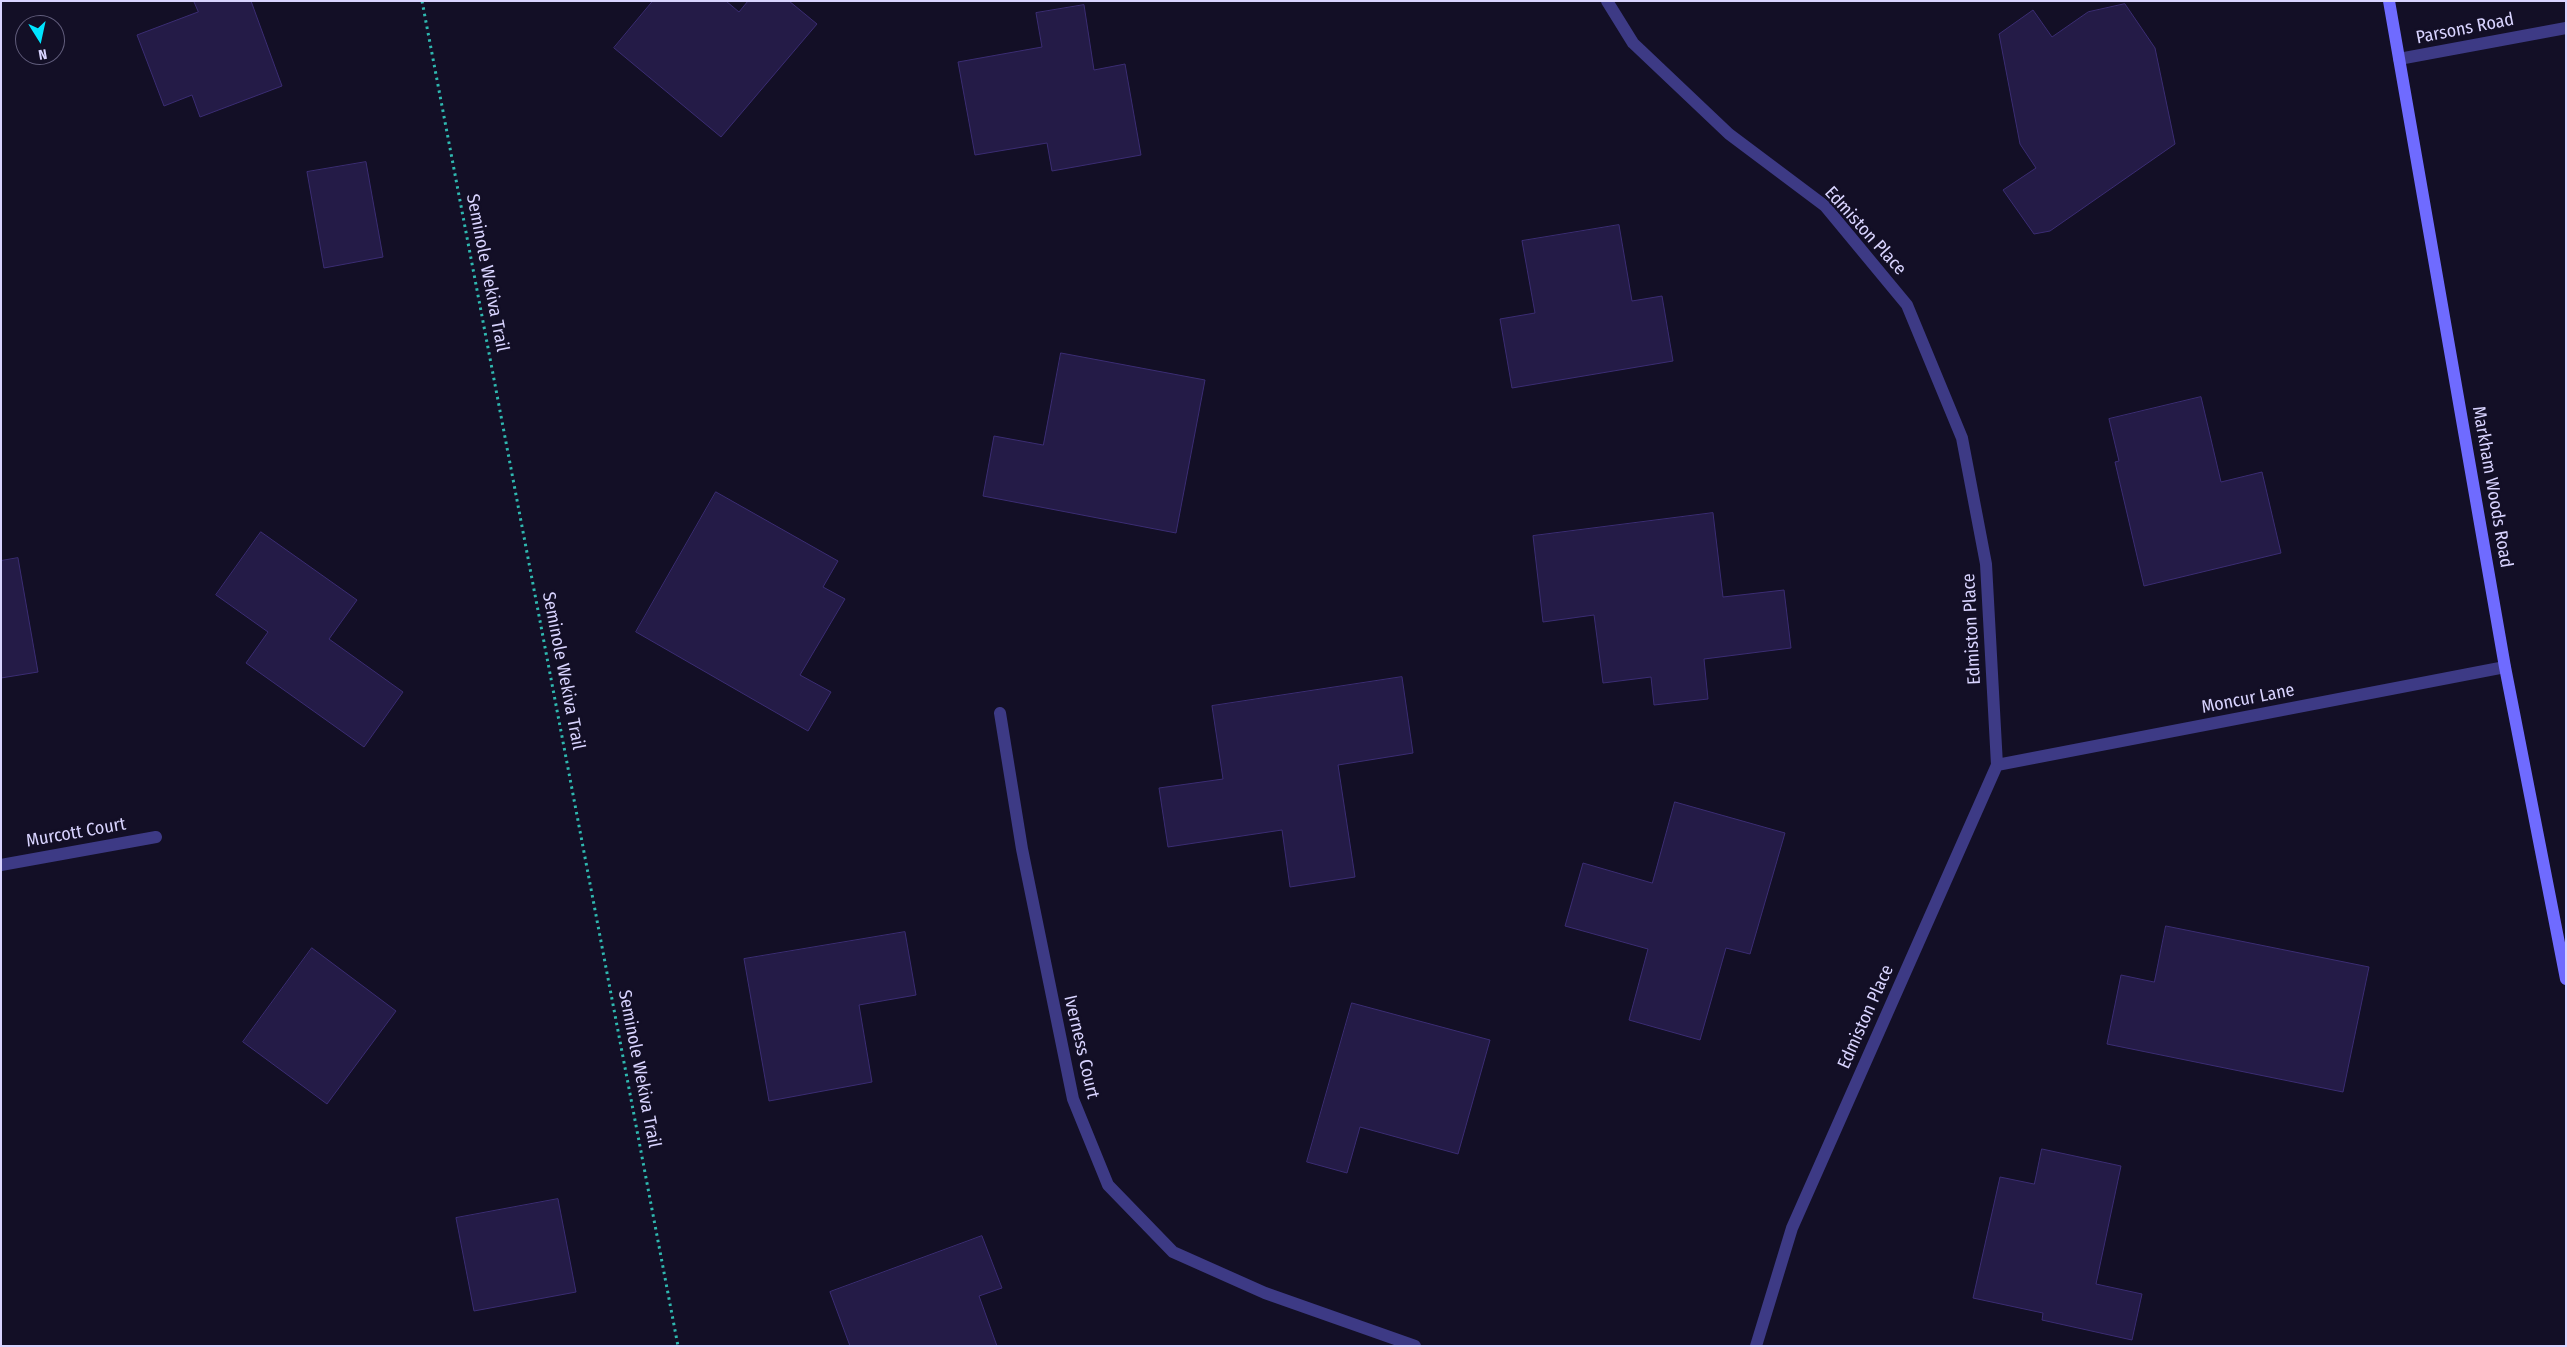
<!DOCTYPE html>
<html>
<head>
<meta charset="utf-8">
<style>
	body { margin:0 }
	#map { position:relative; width:2567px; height:1347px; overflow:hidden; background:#130f26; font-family:"Fira Sans Condensed",sans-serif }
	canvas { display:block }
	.frame { position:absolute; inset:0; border:2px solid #d9d4ff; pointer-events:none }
	.north { position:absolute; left:15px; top:15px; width:50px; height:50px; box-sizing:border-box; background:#130f26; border:1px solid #625e7d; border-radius:50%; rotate:170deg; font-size:14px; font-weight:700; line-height:20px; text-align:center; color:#d9d4ff }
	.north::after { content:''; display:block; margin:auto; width:18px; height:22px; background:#00e5ff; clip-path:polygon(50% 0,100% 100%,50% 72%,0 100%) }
</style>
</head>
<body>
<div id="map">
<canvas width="2567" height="1347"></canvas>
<div class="frame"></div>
<div class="north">N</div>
</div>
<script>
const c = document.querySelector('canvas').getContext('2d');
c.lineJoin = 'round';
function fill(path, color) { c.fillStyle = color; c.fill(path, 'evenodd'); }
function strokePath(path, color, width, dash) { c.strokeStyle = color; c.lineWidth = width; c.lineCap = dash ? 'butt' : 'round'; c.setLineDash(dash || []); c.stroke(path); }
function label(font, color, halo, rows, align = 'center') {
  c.font = font + ' "Fira Sans Condensed",sans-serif'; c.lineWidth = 5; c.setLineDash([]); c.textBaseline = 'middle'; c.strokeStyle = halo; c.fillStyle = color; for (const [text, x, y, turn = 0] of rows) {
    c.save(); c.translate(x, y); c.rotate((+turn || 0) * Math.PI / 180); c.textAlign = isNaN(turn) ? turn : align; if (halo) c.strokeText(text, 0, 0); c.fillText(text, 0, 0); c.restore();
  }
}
const building = new Path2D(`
	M 194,1 L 251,1 L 282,86 L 200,117 L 192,95 L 164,106 L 137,35 L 198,12 Z
	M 653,1 L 726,1 L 739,12 L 748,1 L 789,1 L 817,24 L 721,137 L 614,48 Z
	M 2125,4 L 2155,48 L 2175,144 L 2050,231 L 2034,234 L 2003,190 L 2036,168 L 2020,144 L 1999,34 L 2033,10 L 2052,37 L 2088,12 Z
	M 1084,5 L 1094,70 L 1125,64 L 1141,155 L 1052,171 L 1047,143 L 975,155 L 958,62 L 1042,47 L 1036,13 Z
	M 366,162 L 383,257 L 324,268 L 307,172 Z
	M 1619,225 L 1632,301 L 1662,296 L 1673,361 L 1512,388 L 1500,319 L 1535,313 L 1522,241 Z
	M 1061,353 L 1205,380 L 1176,533 L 983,496 L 994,436 L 1043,445 Z
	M 2201,397 L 2221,482 L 2262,472 L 2281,553 L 2144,586 L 2115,462 L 2119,461 L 2109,419 Z
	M 716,492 L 838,561 L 823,587 L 845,599 L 800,675 L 831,692 L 808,731 L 636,632 Z
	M 1713,513 L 1723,597 L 1784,590 L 1791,648 L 1704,659 L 1708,699 L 1654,705 L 1651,677 L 1603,683 L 1594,615 L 1543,622 L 1533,536 Z
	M 261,532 L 357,600 L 329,639 L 403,692 L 364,747 L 246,663 L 268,632 L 216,595 Z
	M 18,558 L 38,672 L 1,678 L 1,561 Z
	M 1402,677 L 1413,753 L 1338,765 L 1355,877 L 1290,887 L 1282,830 L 1168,847 L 1159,788 L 1223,779 L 1212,706 Z
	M 1675,802 L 1785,833 L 1750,954 L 1726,948 L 1700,1040 L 1629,1020 L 1648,949 L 1565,926 L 1583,863 L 1652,883 Z
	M 2166,926 L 2369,967 L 2343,1092 L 2107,1044 L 2121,975 L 2154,982 Z
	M 905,932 L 916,995 L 859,1005 L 872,1082 L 769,1101 L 744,959 Z
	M 312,948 L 396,1011 L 327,1104 L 243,1042 Z
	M 1352,1003 L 1490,1040 L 1458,1154 L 1360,1127 L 1347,1173 L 1307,1162 Z
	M 2042,1149 L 2121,1166 L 2096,1284 L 2142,1294 L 2132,1340 L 2042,1320 L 2043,1313 L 1973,1298 L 2000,1177 L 2034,1184 Z
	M 558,1199 L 576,1292 L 474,1311 L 456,1218 Z
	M 982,1236 L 1002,1288 L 979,1296 L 997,1346 L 850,1346 L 830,1292 Z`);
fill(building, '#241b47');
strokePath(building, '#3b2d73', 1);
strokePath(new Path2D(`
	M 422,1 L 678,1346`), '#2fb8b0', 3, [2.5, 4]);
strokePath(new Path2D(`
	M 1607,1 L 1633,43 L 1729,134 L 1825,206 L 1907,305 L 1962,438 L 1986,564 L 1997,765 L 1792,1228 L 1756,1346
	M 2399,59 L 2566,28
	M 1000,713 L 1022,849 L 1073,1099 L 1108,1185 L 1173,1252 L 1265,1293 L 1415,1346
	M 1997,765 L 2505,667
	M 1,865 L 156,837`), '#3d3a85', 12);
strokePath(new Path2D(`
	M 2389,1 L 2505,667 L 2566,979`), '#6f6bff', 12);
label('18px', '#d9d4ff', '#130f26', [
	["Parsons Road",2465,29,-11],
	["Edmiston Place",1865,231,48],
	["Seminole Wekiva Trail",487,273,79],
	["Markham Woods Road",2492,487,80],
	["Edmiston Place",1972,629,-93],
	["Seminole Wekiva Trail",563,671,79],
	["Moncur Lane",2248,699,-11],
	["Murcott Court",76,833,-10],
	["Edmiston Place",1866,1017,-66],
	["Iverness Court",1081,1047,77],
	["Seminole Wekiva Trail",639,1069,79]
]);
</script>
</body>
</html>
